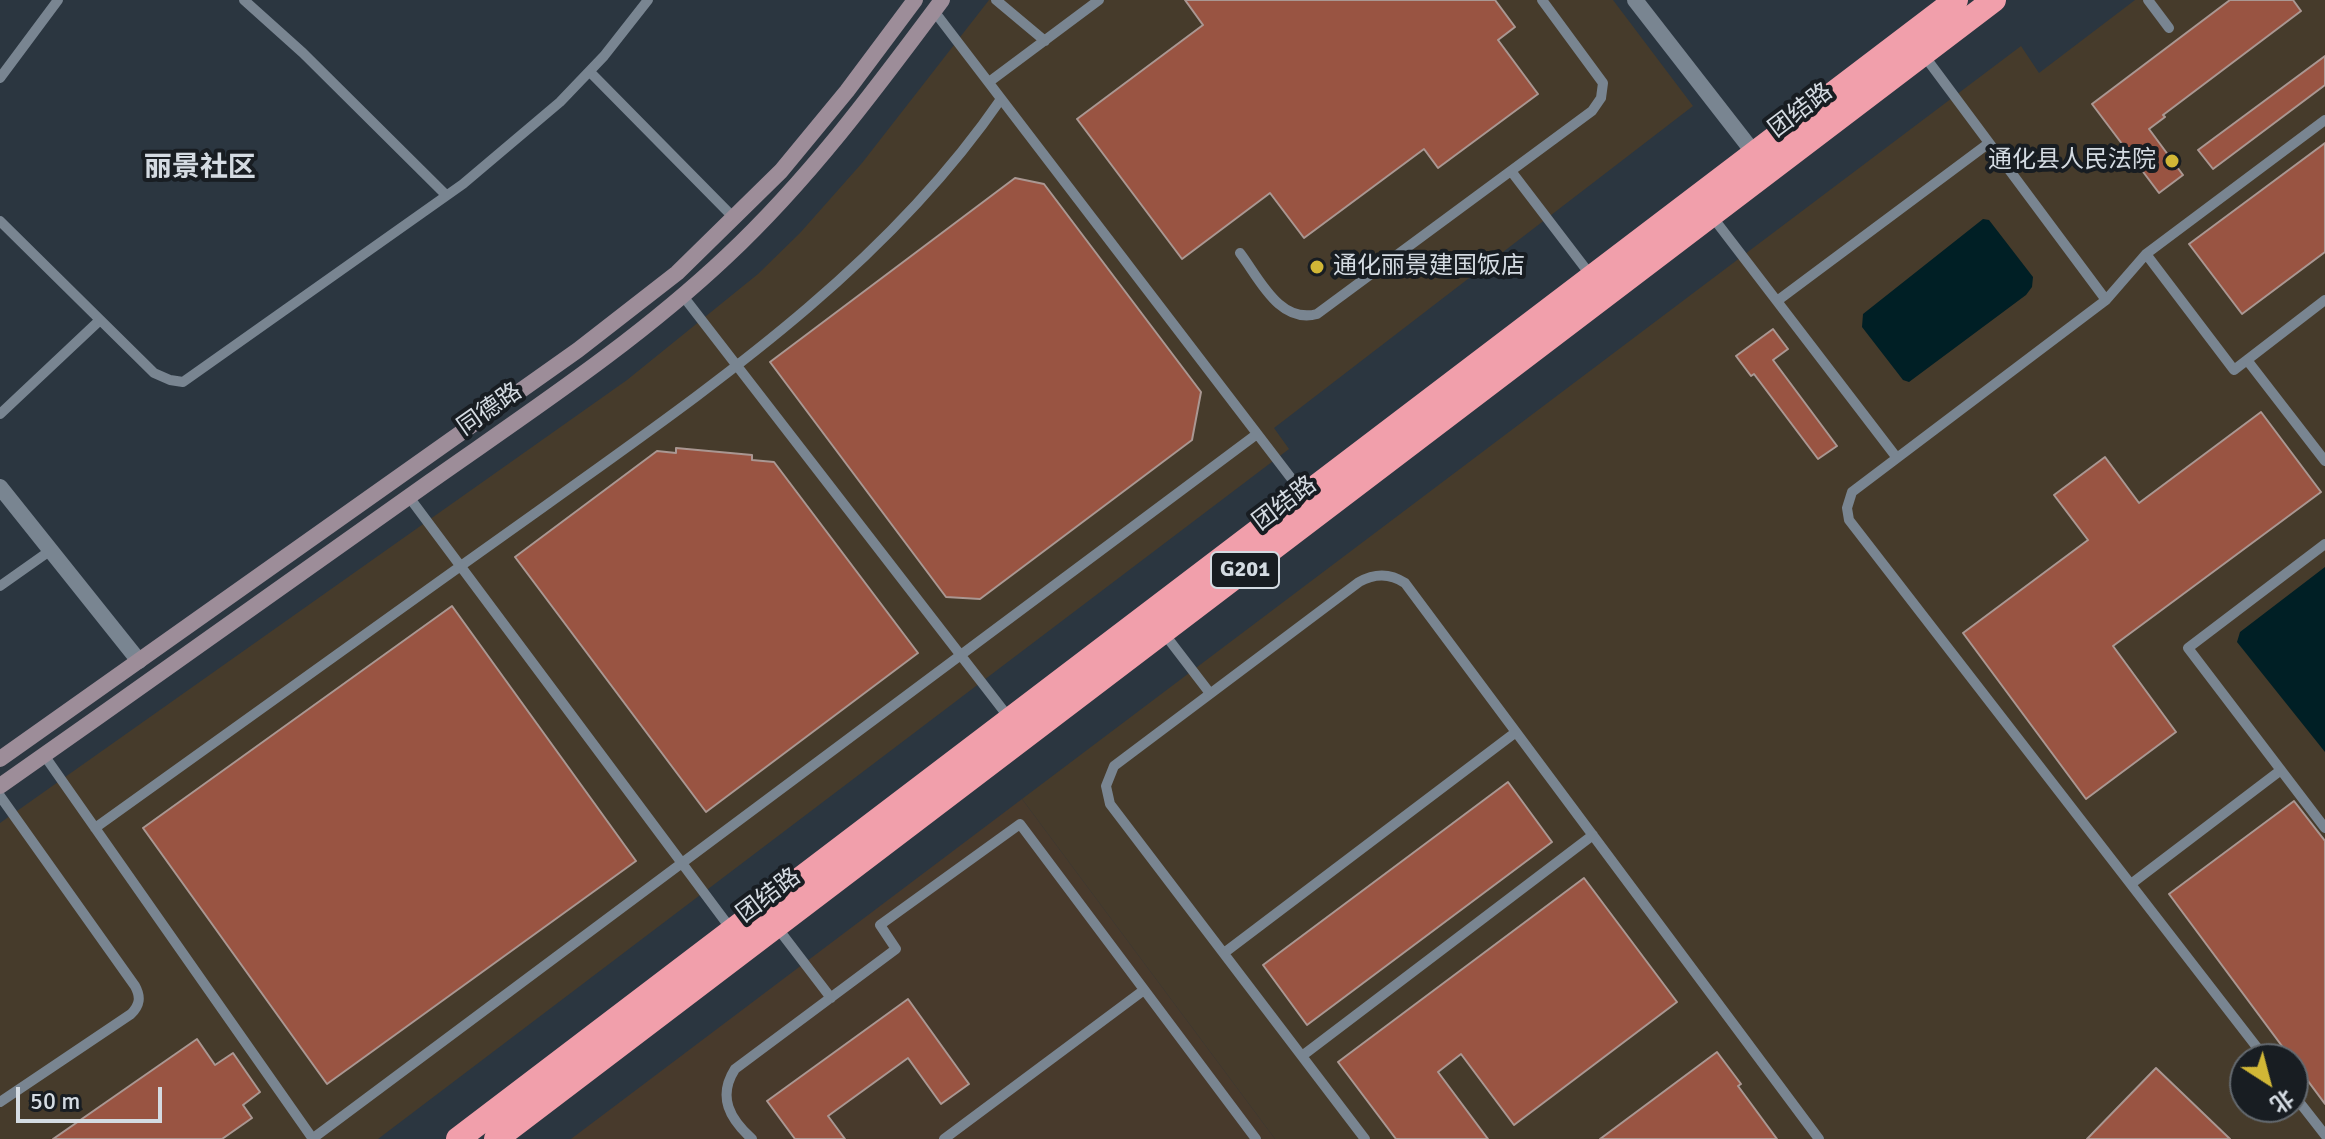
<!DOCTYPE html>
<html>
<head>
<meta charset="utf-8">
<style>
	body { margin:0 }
	#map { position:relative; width:2325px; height:1139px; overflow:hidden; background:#2b3640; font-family:Signika,"Noto Sans SC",sans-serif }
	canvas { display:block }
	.north { position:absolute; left:2229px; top:1043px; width:80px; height:80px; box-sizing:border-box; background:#181d22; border:2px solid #63696f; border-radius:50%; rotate:144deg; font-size:22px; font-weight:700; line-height:32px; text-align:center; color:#d4dbe2 }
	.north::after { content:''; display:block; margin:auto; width:28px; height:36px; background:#d1b736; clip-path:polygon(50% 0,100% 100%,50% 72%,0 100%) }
	.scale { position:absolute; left:16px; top:1087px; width:146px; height:36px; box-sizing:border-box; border:4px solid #d4dbe2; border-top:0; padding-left:10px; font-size:24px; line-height:28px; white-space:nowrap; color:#d4dbe2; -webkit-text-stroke:6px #181d22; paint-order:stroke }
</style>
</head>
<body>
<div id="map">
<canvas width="2325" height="1139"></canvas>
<div class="north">北</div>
<div class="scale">50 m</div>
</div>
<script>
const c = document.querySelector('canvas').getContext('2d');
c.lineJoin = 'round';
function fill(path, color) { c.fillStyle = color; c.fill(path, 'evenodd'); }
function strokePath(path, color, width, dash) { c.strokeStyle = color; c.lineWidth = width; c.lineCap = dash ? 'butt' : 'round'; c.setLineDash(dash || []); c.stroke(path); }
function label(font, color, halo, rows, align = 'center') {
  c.font = font + ' Signika,"Noto Sans SC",sans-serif'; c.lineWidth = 8; c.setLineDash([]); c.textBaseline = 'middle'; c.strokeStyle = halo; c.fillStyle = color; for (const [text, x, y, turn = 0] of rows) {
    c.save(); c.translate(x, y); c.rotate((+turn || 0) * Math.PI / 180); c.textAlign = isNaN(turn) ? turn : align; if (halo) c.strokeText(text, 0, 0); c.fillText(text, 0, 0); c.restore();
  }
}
fill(new Path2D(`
	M 989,0 L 1613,0 L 1693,106 L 1274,428 L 1289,449 L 378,1139 L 0,1139 L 0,823 L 627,380 L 758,274 L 800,233 L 862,163 Z
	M 2135,0 L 2325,0 L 2325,1139 L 1275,1139 L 1022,799 L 2021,46 L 2039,73 ZM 2245,1059 L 2293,1059 L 2293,1107 L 2245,1107 Z`), '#463b2b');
fill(new Path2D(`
	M 1022,799 L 1275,1139 L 571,1139 Z`), '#483a2c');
fill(new Path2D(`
	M 1983,219 L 1989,220 L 2033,277 L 2032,287 L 2026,295 L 1909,382 L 1903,380 L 1862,327 L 1863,314 Z
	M 2325,567 L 2325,752 L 2237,642 L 2240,632 Z`), '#001f25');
const building = new Path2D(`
	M 1185,0 L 1495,0 L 1515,27 L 1498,40 L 1538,94 L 1438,168 L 1424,149 L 1304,238 L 1270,193 L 1182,259 L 1077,119 L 1203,25 Z
	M 2230,0 L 2293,0 L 2301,11 L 2163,115 L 2165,117 L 2149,129 L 2183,175 L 2159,193 L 2092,104 Z
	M 2325,56 L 2325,85 L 2213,169 L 2198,150 Z
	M 2325,143 L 2325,252 L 2242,314 L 2189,244 Z
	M 1015,178 L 1044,184 L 1201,392 L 1192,440 L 980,599 L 946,597 L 770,362 Z
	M 1773,329 L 1788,349 L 1773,360 L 1837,446 L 1818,459 L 1754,374 L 1751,376 L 1736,356 Z
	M 2261,412 L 2321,492 L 2113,646 L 2176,732 L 2086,799 L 1963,633 L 2088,540 L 2054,495 L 2105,457 L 2139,503 Z
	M 676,448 L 752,455 L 752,460 L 774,462 L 918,653 L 706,812 L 515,557 L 657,451 L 676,453 Z
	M 452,606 L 636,861 L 327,1084 L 143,828 Z
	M 1508,782 L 1552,842 L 1307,1025 L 1263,965 Z
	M 2294,801 L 2325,841 L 2325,1104 L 2169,894 Z
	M 1584,878 L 1677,1002 L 1514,1125 L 1461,1054 L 1438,1072 L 1488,1139 L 1396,1139 L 1338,1062 Z
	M 908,999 L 969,1084 L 941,1104 L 908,1058 L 828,1116 L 845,1139 L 795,1139 L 767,1101 Z
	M 197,1039 L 215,1065 L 233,1053 L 260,1092 L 243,1105 L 252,1118 L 222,1139 L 53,1139 Z
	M 1717,1052 L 1741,1084 L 1738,1086 L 1777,1139 L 1600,1139 Z
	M 2156,1068 L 2230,1139 L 2087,1139 Z`);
fill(building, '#995442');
strokePath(building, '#aa9792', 2);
strokePath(new Path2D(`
	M 244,0 L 303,53 L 446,195
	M 996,0 L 1045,41
	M 2148,0 L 2169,28
	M 934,11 L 1304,495
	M 1923,54 L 2106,300
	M 590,72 L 735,219
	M 0,78 L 58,0
	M 989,82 L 1099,0
	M 1511,171 L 1592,277
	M 1711,215 L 1897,458
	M 0,221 L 154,373 L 170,380 L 183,382 L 463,184 L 560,102 L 604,56 L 648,0
	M 1240,253 C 1259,278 1279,324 1317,314 L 1592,111 L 1601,98 L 1603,83 L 1542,0
	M 2146,254 L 2234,370 L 2325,300
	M 683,296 L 1010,719
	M 1777,301 L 1989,143
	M 2247,360 L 2325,461
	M 0,414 L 100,320
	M 409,497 L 731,929
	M 2325,544 L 2188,648 L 2325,828
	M 0,586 L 51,550
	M 1163,632 L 1209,692
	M 44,755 L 313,1139
	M 0,796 L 135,986 C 141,997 140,1005 131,1014 L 0,1102
	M 95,828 C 243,722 390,616 538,511 C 706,390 882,272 1001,99
	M 2131,884 L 2281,770
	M 776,926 L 831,998
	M 1224,953 L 1516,732
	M 1302,1056 L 1593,835
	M 2266,1059 L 1849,520 L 1847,508 L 1852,492 L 2106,300 L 2146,254 L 2325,120
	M 2293,1094 L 2325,1135
	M 312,1139 L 1257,434
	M 752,1139 C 730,1119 717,1097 735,1069 L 896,949 L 880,925 L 1020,824 L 1256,1139
	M 944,1139 L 1144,990
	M 1365,1139 L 1110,804 L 1106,786 L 1114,766 L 1359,582 C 1375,573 1390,573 1405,583 L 1819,1139`), '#798591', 10);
strokePath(new Path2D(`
	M 1635,0 L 1754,153
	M 0,487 L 139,661`), '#798591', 16);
strokePath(new Path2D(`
	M 0,759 L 578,350 L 677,273 L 781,171 L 847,91 L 915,0
	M 0,786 C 144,685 287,583 431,481 C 532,410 637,341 727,256 C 809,179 875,90 942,0`), '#9d8d99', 16);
strokePath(new Path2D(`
	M 458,1139 L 1956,0
	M 496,1139 L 1994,0`), '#f19fab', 24);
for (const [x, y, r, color] of [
	[2172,161,8,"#d1b736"],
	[1317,267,8,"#d1b736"]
]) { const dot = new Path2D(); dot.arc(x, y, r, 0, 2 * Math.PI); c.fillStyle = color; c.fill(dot); strokePath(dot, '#181d22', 3); }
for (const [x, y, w] of [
	[1245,570,68]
]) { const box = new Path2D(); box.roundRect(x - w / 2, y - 18, w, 36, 6); c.fillStyle = '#181d22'; c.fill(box); strokePath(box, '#d4dbe2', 2); }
label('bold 22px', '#d4dbe2', null, [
	["G201",1245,570]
]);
label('24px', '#d4dbe2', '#181d22', [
	["团结路",1801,111,-37],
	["同德路",490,410,-35],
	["团结路",1285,504,-37],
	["团结路",769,896,-37]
]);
label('24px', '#d4dbe2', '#181d22', [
	["通化县人民法院",2156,161],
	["通化丽景建国饭店",1333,267,"left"]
], 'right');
label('bold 28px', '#d4dbe2', '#181d22', [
	["丽景社区",200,169]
]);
</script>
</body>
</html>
